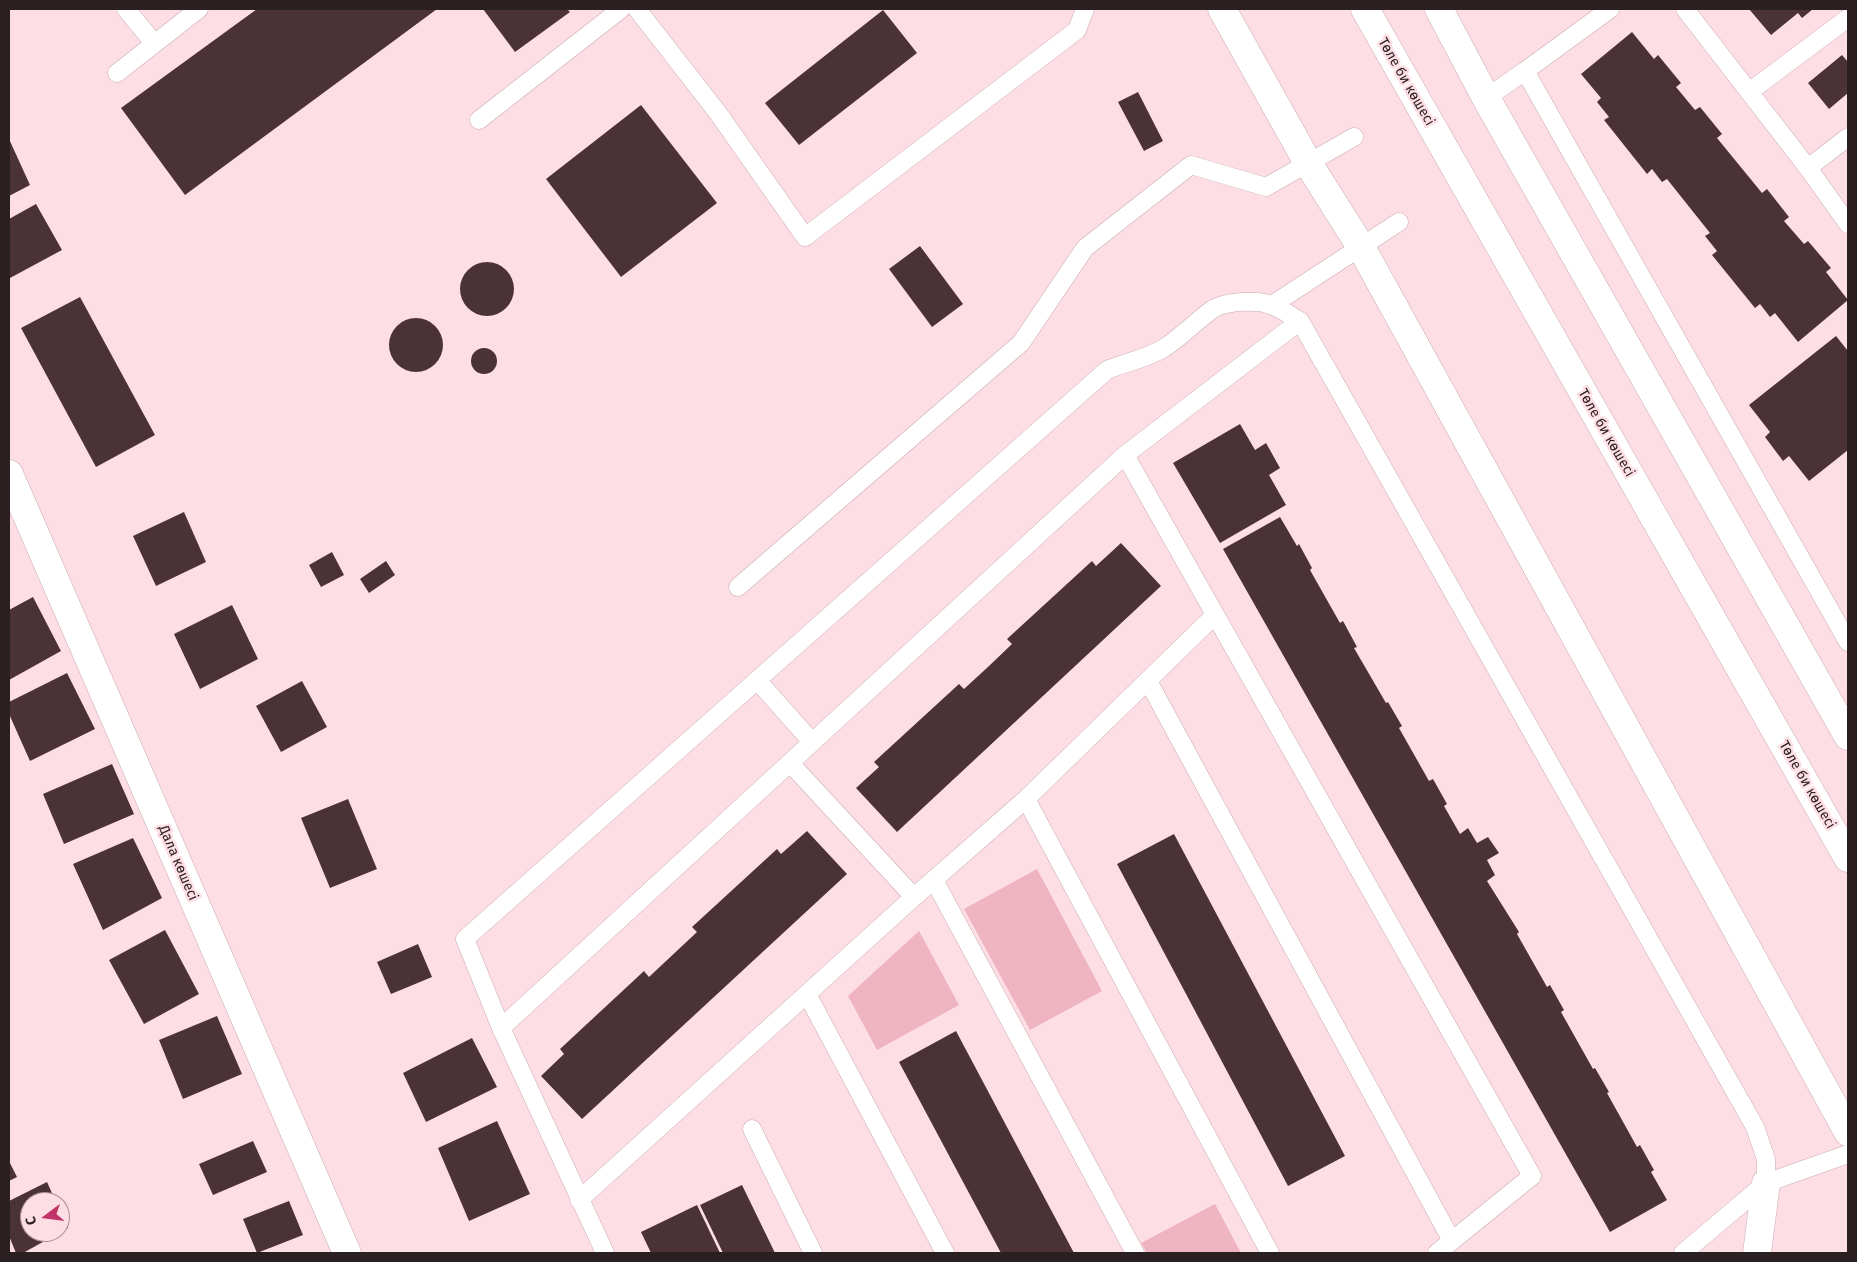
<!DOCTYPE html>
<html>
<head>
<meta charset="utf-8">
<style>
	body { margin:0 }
	#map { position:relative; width:1857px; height:1262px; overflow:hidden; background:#fedee5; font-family:"Fira Sans",sans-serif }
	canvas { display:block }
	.frame { position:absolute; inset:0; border:10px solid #2a1f21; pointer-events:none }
	.north { position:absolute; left:20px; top:1192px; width:50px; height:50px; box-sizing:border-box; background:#fedee5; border:1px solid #a99297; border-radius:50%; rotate:255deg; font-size:14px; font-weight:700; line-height:20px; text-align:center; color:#2a1f21 }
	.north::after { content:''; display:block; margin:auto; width:18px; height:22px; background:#c03467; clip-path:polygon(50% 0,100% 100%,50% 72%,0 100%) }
</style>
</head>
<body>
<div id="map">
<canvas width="1857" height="1262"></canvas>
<div class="frame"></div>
<div class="north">С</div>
</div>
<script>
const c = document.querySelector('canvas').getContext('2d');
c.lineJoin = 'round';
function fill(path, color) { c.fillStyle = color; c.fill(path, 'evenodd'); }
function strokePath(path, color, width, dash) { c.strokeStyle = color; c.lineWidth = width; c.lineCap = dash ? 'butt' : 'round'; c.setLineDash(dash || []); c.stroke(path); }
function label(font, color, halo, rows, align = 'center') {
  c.font = font + ' "Fira Sans",sans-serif'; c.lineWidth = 5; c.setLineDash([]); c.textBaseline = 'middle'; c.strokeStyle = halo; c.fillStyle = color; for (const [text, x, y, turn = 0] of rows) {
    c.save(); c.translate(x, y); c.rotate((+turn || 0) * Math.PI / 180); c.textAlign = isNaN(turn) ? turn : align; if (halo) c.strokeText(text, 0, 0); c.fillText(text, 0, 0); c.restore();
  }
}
fill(new Path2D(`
	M 1037,869 L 1102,991 L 1030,1030 L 964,909 Z
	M 919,931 L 959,1005 L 877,1050 L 848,996 Z
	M 1215,1204 L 1241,1253 L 1147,1253 L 1141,1243 Z`), '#eeb4c1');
fill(new Path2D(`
	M 257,9 L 437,9 L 185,195 L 121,108 Z
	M 483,9 L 567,9 L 570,12 L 515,52 Z
	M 1749,9 L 1813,9 L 1802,18 L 1798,13 L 1771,35 Z
	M 883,10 L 917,53 L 799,145 L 765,103 Z
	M 1632,32 L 1654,59 L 1658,55 L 1681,83 L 1676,87 L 1695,110 L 1700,107 L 1722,134 L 1717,138 L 1762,193 L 1767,189 L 1789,217 L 1784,221 L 1804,244 L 1808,241 L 1831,268 L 1826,272 L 1848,300 L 1798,342 L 1775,313 L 1770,317 L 1760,304 L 1755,308 L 1712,255 L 1717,251 L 1705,236 L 1710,233 L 1667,179 L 1662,182 L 1652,169 L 1647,174 L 1604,120 L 1609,117 L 1597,102 L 1601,98 L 1581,74 Z
	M 1842,55 L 1848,62 L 1848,93 L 1829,109 L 1808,83 Z
	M 1138,92 L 1163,141 L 1144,151 L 1118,102 Z
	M 641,105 L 717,203 L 621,277 L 546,179 Z
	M 9,139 L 30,185 L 9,196 Z
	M 36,204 L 62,250 L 10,278 L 9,219 Z
	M 920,246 L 963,304 L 932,327 L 889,269 Z
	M460 289a27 27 0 1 1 54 0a27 27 0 1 1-54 0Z
	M 80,297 L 155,435 L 96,467 L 21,328 Z
	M389 345a27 27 0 1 1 54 0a27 27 0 1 1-54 0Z
	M 1836,336 L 1848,351 L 1848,450 L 1809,481 L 1789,456 L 1783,461 L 1765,437 L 1770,432 L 1749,405 Z
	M471 361a13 13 0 1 1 26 0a13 13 0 1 1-26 0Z
	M 1240,424 L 1255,450 L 1266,443 L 1280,468 L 1269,475 L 1286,505 L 1220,543 L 1173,463 Z
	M 184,512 L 206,562 L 156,586 L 133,536 Z
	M 1280,517 L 1297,546 L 1299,544 L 1312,568 L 1310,570 L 1340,623 L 1343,621 L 1357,647 L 1354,648 L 1386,703 L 1388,702 L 1402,726 L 1399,728 L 1429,781 L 1433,779 L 1447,804 L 1444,806 L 1460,834 L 1468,828 L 1477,843 L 1488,837 L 1499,853 L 1487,860 L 1495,875 L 1487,881 L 1519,932 L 1517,934 L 1547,987 L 1550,985 L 1564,1010 L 1561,1012 L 1593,1069 L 1595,1068 L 1609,1092 L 1607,1093 L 1637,1147 L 1640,1145 L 1654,1170 L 1651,1172 L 1667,1200 L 1610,1232 L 1223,549 Z
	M 1121,543 L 1161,586 L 897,832 L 856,788 L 879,767 L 874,762 L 959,684 L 964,689 L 989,666 L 1012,644 L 1007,639 L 1092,561 L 1096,566 Z
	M 332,552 L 344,575 L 321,587 L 309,565 Z
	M 386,561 L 395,575 L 369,593 L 360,579 Z
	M 33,597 L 61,651 L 9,680 L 9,610 Z
	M 232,605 L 258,659 L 200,689 L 174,634 Z
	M 67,673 L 95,729 L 30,761 L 9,714 L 9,702 Z
	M 302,681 L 327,727 L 281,752 L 256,706 Z
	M 112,764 L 134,814 L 64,844 L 43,794 Z
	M 348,799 L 377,869 L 330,888 L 301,818 Z
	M 807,831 L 847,874 L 582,1119 L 541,1076 L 564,1054 L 560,1049 L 644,971 L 649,977 L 697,932 L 692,927 L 777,849 L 781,854 Z
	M 1174,834 L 1345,1156 L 1288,1186 L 1117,864 Z
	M 133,838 L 162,898 L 103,930 L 73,864 Z
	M 165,930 L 199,994 L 144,1024 L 109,960 Z
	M 418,944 L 432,977 L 391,994 L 377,962 Z
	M 217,1016 L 242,1074 L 183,1099 L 159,1040 Z
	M 956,1031 L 1042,1193 L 1074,1253 L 1001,1253 L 899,1062 Z
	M 472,1038 L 497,1087 L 426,1122 L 403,1073 Z
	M 497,1121 L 530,1194 L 469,1221 L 438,1148 Z
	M 253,1141 L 267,1172 L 213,1195 L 199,1164 Z
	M 9,1161 L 17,1177 L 9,1181 Z
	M 47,1182 L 56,1202 L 30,1202 L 30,1232 L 60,1232 L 60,1211 L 68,1228 L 23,1253 L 16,1253 L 9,1236 L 9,1201 Z
	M 742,1185 L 775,1253 L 723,1253 L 700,1205 Z
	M 289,1201 L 303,1235 L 257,1253 L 243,1219 Z
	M 697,1205 L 720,1253 L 651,1253 L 641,1232 Z`), '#4b3238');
const service = new Path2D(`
	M 126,9 L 154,43
	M 637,9 L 718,113 L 805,237 L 1077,30 L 1085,9
	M 1610,9 L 1525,71 L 1848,642
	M 1685,9 L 1808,168 L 1848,224
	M 117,73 L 199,9
	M 1749,92 L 1848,18
	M 1486,98 L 1525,71
	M 479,120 L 621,9
	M 1808,168 L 1848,137
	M 1272,305 L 1399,222
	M 1125,455 L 1532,1176 L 1437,1253
	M 738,587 L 1021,343 L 1085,248 L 1191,165 L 1266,187 L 1354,137
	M 757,680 L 812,742
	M 1148,681 L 1452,1241
	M 790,763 L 914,897
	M 1026,799 L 1270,1253
	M 934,880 L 1135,1253
	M 807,994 L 945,1253
	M 501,1028 L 1125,455 L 1300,321
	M 752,1129 L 813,1253
	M 1766,1183 L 1848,1154
	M 579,1200 L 914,897 L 1026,799 L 1215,615
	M 605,1253 L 501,1028 L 465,939 L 1107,370 C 1126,362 1146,359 1164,348 C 1181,337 1196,321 1213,309 C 1226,301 1259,299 1273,306 C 1282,309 1291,316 1300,321 L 1755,1127 L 1766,1159 L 1766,1183 L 1683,1253`);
const minor = new Path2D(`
	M 1222,9 L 1308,163 L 1361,247 L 1848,1132
	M 1439,9 L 1486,98 L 1848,736
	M 9,474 L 347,1253
	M 1757,1253 L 1766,1183`);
const secondary = new Path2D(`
	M 1365,9 L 1848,858`);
strokePath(service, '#c9aab1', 19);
strokePath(minor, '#c9aab1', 29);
strokePath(secondary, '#c9aab1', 29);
strokePath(service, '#fff', 18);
strokePath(minor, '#fff', 28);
strokePath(secondary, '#fff', 28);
label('14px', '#2a1f21', '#fedee5', [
	["Төле би көшесі",1406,82,60],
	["Төле би көшесі",1606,433,60],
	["Төле би көшесі",1807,785,60],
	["Дала көшесі",178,863,67]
]);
</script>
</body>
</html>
